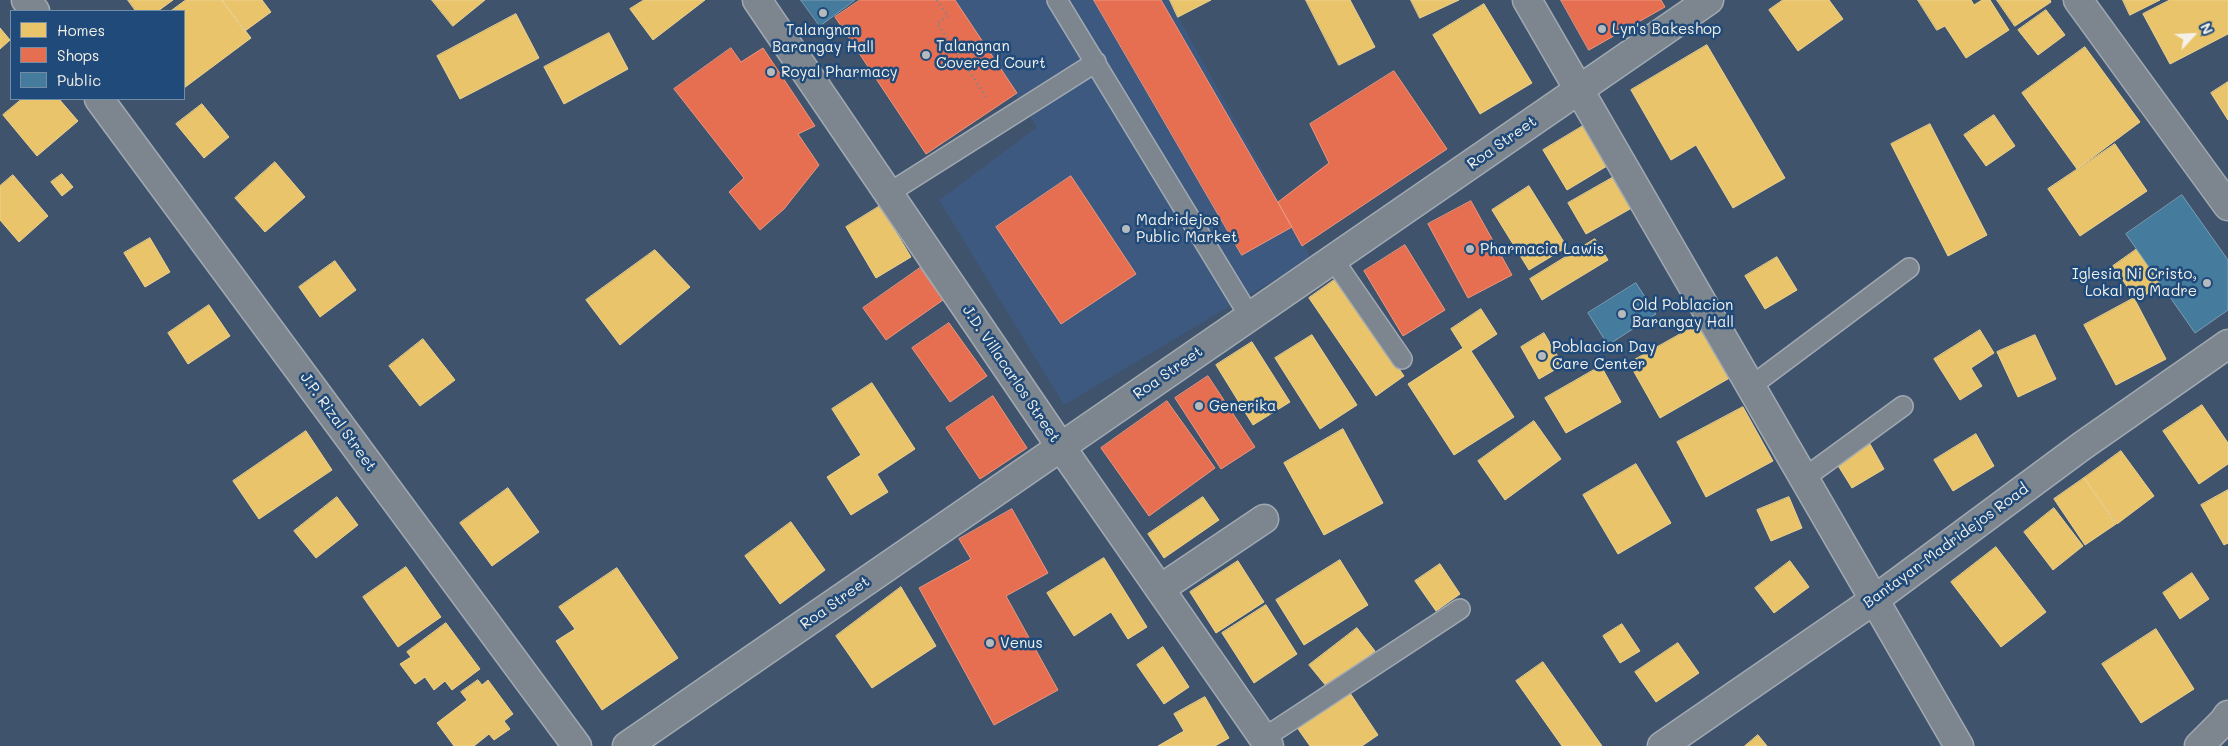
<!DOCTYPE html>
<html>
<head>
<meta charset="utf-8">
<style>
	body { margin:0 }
	#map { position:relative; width:2228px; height:746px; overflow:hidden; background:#3f536c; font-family:Mali,sans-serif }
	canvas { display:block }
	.legend { position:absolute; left:10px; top:10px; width:175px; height:90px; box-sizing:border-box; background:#1f4a7a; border:1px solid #748da6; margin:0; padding:6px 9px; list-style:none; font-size:15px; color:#f4f1e8 }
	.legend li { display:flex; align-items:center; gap:10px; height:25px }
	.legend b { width:25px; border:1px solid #748da6 }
	.north { position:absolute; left:2168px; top:10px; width:50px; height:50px; -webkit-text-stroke:4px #1f4a7a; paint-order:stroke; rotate:65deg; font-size:14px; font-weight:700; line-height:20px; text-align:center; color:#f4f1e8 }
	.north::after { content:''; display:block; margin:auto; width:18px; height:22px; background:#f4f1e8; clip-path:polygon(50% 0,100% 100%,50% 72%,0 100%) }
</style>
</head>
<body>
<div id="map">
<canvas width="2228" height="746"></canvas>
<ul class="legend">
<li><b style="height:14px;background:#e9c46a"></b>Homes</li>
<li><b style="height:14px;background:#e76f51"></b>Shops</li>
<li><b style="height:14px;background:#457b9d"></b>Public</li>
</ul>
<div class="north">N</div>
</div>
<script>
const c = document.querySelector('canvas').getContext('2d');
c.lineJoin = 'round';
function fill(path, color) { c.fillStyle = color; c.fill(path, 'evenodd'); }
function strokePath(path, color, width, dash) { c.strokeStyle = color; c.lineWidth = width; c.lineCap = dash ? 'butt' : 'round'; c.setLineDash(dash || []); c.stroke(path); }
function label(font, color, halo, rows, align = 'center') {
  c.font = font + ' Mali,sans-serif'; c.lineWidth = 5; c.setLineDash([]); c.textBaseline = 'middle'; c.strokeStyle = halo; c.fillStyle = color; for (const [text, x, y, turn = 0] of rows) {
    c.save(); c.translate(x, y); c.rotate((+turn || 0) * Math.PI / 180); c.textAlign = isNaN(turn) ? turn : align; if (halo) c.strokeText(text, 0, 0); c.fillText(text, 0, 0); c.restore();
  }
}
fill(new Path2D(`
	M 953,0 L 1169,0 L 1311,258 L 1064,405 L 939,200 L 1037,127 Z`), '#3e597f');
const homes = new Path2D(`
	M 128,0 L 173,0 L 158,11 L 136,11 Z
	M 186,0 L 222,0 L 251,38 L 184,88 L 184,11 L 171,11 Z
	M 222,0 L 262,0 L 271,12 L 245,31 Z
	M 432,0 L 485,0 L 453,26 Z
	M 644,0 L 705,0 L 653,40 L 630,9 Z
	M 1170,0 L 1211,0 L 1178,17 Z
	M 1306,0 L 1350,0 L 1375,47 L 1339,65 Z
	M 1411,0 L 1459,0 L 1420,18 Z
	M 1783,0 L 1829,0 L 1843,19 L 1798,51 L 1769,10 Z
	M 1918,0 L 1971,0 L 1974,5 L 1982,0 L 1990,0 L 2009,30 L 1966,58 L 1945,26 L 1937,30 Z
	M 1997,0 L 2050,0 L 2051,2 L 2015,26 Z
	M 2123,0 L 2160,0 L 2130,15 Z
	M 2170,0 L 2228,0 L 2228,34 L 2170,64 L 2143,14 Z
	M 1484,4 L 1532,83 L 1480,114 L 1433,35 Z
	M 2046,10 L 2065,35 L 2038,55 L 2018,30 Z
	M 516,14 L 539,58 L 460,99 L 437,56 Z
	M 0,28 L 10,40 L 0,49 Z
	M 609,33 L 628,69 L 564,104 L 544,67 Z
	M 1707,45 L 1785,178 L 1733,208 L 1696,145 L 1671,160 L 1631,90 Z
	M 2085,47 L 2140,122 L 2077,169 L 2022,93 Z
	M 2228,82 L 2228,120 L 2211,93 Z
	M 22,99 L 59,99 L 78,121 L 37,156 L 3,115 Z
	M 202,104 L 229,137 L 204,158 L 176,124 Z
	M 1994,115 L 2015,146 L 1986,166 L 1964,135 Z
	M 1588,123 L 1612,163 L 1567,190 L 1543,150 Z
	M 1930,124 L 1987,235 L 1948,256 L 1891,144 Z
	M 2115,144 L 2147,191 L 2080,236 L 2048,189 Z
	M 275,162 L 305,197 L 265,232 L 235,198 Z
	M 62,174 L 73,187 L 62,196 L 51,182 Z
	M 1619,174 L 1637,205 L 1586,234 L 1568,203 Z
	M 13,175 L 48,216 L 19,242 L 0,220 L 0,186 Z
	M 1529,186 L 1567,247 L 1529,270 L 1492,210 Z
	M 880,206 L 911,257 L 876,278 L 846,227 Z
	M 150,238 L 170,272 L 145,287 L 124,253 Z
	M 1595,239 L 1608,260 L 1542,300 L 1530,279 Z
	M 2137,249 L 2161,284 L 2137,301 L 2113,266 Z
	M 655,250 L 690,287 L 620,345 L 586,300 Z
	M 1777,257 L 1797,290 L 1765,309 L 1745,276 Z
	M 335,261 L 356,290 L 320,317 L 299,287 Z
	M 1337,278 L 1404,376 L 1376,396 L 1309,298 Z
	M 2134,298 L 2166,359 L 2116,385 L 2084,325 Z
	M 209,305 L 230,336 L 188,364 L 168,333 Z
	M 1481,309 L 1497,334 L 1471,351 L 1514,417 L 1454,455 L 1408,384 L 1463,348 L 1451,329 Z
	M 1702,322 L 1733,376 L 1660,418 L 1629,363 Z
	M 1980,330 L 1994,353 L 1971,368 L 1982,386 L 1960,400 L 1934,359 Z
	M 1544,333 L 1563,365 L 1539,379 L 1521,347 Z
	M 1312,335 L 1357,405 L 1320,429 L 1275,358 Z
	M 2035,335 L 2056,379 L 2018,397 L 1997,352 Z
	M 423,339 L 455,380 L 420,406 L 389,366 Z
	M 1252,342 L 1290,402 L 1253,425 L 1216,365 Z
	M 1601,366 L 1621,402 L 1566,433 L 1545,398 Z
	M 872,383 L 915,449 L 877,474 L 888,492 L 851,515 L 827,477 L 861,455 L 832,409 Z
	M 2202,405 L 2228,443 L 2228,464 L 2199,484 L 2163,431 Z
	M 1743,407 L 1773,461 L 1706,497 L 1677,442 Z
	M 1534,421 L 1561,459 L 1505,500 L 1478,461 Z
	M 1343,429 L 1383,503 L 1324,535 L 1284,463 Z
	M 306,431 L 332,470 L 259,519 L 233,481 Z
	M 1976,434 L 1994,466 L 1953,491 L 1934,460 Z
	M 1870,444 L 1884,469 L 1852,488 L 1837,464 Z
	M 2121,451 L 2154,496 L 2117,524 L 2084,478 Z
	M 1636,464 L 1671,523 L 1618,554 L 1583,495 Z
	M 2084,478 L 2116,524 L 2085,545 L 2054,499 Z
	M 508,488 L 539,532 L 492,566 L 460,523 Z
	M 2228,490 L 2228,543 L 2224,545 L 2201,505 Z
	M 337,497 L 358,525 L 316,558 L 294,531 Z
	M 1203,497 L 1219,520 L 1164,558 L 1148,534 Z
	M 1789,497 L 1802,528 L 1771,541 L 1757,510 Z
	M 2054,508 L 2083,546 L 2053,570 L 2024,532 Z
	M 791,522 L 825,570 L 780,604 L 745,556 Z
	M 1996,547 L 2046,612 L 2001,647 L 1951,582 Z
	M 1104,558 L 1147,627 L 1128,639 L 1111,612 L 1074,636 L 1047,593 Z
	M 1340,560 L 1368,605 L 1304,645 L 1276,600 Z
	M 1238,561 L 1264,602 L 1216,633 L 1190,592 Z
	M 1790,561 L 1809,587 L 1774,613 L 1755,588 Z
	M 1440,564 L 1460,594 L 1436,611 L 1415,581 Z
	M 406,567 L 441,617 L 398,647 L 363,597 Z
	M 617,568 L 678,658 L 602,710 L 556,641 L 575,629 L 559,607 Z
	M 2192,573 L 2209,599 L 2180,619 L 2163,593 Z
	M 901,587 L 936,646 L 872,688 L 836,636 Z
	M 1266,605 L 1297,654 L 1254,683 L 1222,633 Z
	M 446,623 L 480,669 L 452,690 L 445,681 L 434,690 L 425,677 L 415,684 L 400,664 L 411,657 L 407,652 Z
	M 1622,624 L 1640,651 L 1620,663 L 1603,636 Z
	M 1357,628 L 1375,651 L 1327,687 L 1309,665 Z
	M 2156,629 L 2194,689 L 2141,723 L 2102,664 Z
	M 1678,643 L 1699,673 L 1656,702 L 1635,672 Z
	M 1163,647 L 1189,687 L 1164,704 L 1137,665 Z
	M 1543,662 L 1602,746 L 1562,746 L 1516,681 Z
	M 478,680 L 482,685 L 488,680 L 513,714 L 504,721 L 510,729 L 494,740 L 489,734 L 474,746 L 454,746 L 437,723 L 467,700 L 461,692 Z
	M 1348,690 L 1378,735 L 1362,746 L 1310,746 L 1296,726 Z
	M 1205,697 L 1229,738 L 1215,746 L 1158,746 L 1184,731 L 1174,714 Z
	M 1758,735 L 1767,746 L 1745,746 Z`);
fill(homes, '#e9c46a');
strokePath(homes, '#ecd290', 1);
const shops = new Path2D(`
	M 860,0 L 955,0 L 1017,93 L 926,154 L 835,17 Z
	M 1094,0 L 1161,0 L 1292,227 L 1242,255 Z
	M 1561,0 L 1661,0 L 1665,7 L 1589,50 Z
	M 731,48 L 741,62 L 763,48 L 815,126 L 798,134 L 819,165 L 784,209 L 760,230 L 729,192 L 744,178 L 674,89 Z
	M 1394,71 L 1447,149 L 1302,246 L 1278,202 L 1329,163 L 1310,124 Z
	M 1071,176 L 1136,274 L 1061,324 L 996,227 Z
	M 1471,201 L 1512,275 L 1468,298 L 1428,224 Z
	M 1405,245 L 1445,310 L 1403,336 L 1364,271 Z
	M 920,268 L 943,300 L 886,340 L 863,308 Z
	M 949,323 L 987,376 L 950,402 L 912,348 Z
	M 1208,376 L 1255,447 L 1221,469 L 1175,398 Z
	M 993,396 L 1027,448 L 980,479 L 946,428 Z
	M 1167,401 L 1215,468 L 1149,516 L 1101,448 Z
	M 1012,509 L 1048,573 L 1006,596 L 1058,690 L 994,725 L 919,588 L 971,559 L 959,539 Z`);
fill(shops, '#e76f51');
strokePath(shops, '#eb967e', 1);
const public = new Path2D(`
	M 801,0 L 855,0 L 820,26 Z
	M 2182,195 L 2228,260 L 2228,310 L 2195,333 L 2126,234 Z
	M 1636,283 L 1656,314 L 1608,345 L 1588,313 Z`);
fill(public, '#457b9d');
strokePath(public, '#7a9eb4', 1);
const service = new Path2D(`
	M 1057,0 L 1250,317
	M 889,193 L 1096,62
	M 1333,259 L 1402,359
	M 1750,387 L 1909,268
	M 1803,479 L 1903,406
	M 1264,738 L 1460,609`);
const minor = new Path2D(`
	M 26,0 L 35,11
	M 1527,0 L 1959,746
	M 2078,0 L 2228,206
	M 99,99 L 577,746
	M 1160,589 L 1264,519
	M 627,746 L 1709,0
	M 2199,746 L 2223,722 L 2228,715`);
const tertiary = new Path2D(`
	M 757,0 L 1061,447 L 1269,746
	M 1662,746 L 1874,600 L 2082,446 L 2228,344`);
strokePath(service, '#a0a9b2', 22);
strokePath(minor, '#a0a9b2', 31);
strokePath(tertiary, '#a0a9b2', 31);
strokePath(new Path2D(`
	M 937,0 L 948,16 L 937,23 L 987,98`), '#7a8490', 3, [1, 4]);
strokePath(service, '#7d868e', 19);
strokePath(minor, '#7d868e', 28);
strokePath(tertiary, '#7d868e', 28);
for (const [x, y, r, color] of [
	[823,13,5,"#b5babd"],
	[1602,29,5,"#b5babd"],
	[926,55,5,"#b5babd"],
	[771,72,5,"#b5babd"],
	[1126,229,5,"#b5babd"],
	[1470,249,5,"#b5babd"],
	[2207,283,5,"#b5babd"],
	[1622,314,5,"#b5babd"],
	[1542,356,5,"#b5babd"],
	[1199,406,5,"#b5babd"],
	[990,643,5,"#b5babd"]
]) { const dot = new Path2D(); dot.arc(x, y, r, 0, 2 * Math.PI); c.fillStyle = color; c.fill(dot); strokePath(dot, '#1f4a7a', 2); }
label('15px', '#f4f1e8', '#1f4a7a', [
	["Lyn's Bakeshop",1612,29],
	["Talangnan",823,30,"center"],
	["Barangay Hall",823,47,"center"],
	["Talangnan",936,46],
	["Covered Court",936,63],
	["Royal Pharmacy",781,72],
	["Madridejos",1136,220],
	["Public Market",1136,237],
	["Pharmacia Lawis",1480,249],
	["Iglesia Ni Cristo,",2197,274,"right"],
	["Lokal ng Madre",2197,291,"right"],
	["Old Poblacion",1632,305],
	["Barangay Hall",1632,322],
	["Poblacion Day",1552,347],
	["Care Center",1552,364],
	["Generika",1209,406],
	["Venus",1000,643]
], 'left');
label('15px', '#f4f1e8', '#1f4a7a', [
	["Roa Street",1502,143,-35],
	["Roa Street",1168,373,-35],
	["J.D. Villacarlos Street",1011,374,56],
	["J.P. Rizal Street",338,422,54],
	["Bantayan-Madridejos Road",1946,546,-36],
	["Roa Street",835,603,-35]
]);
</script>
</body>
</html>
